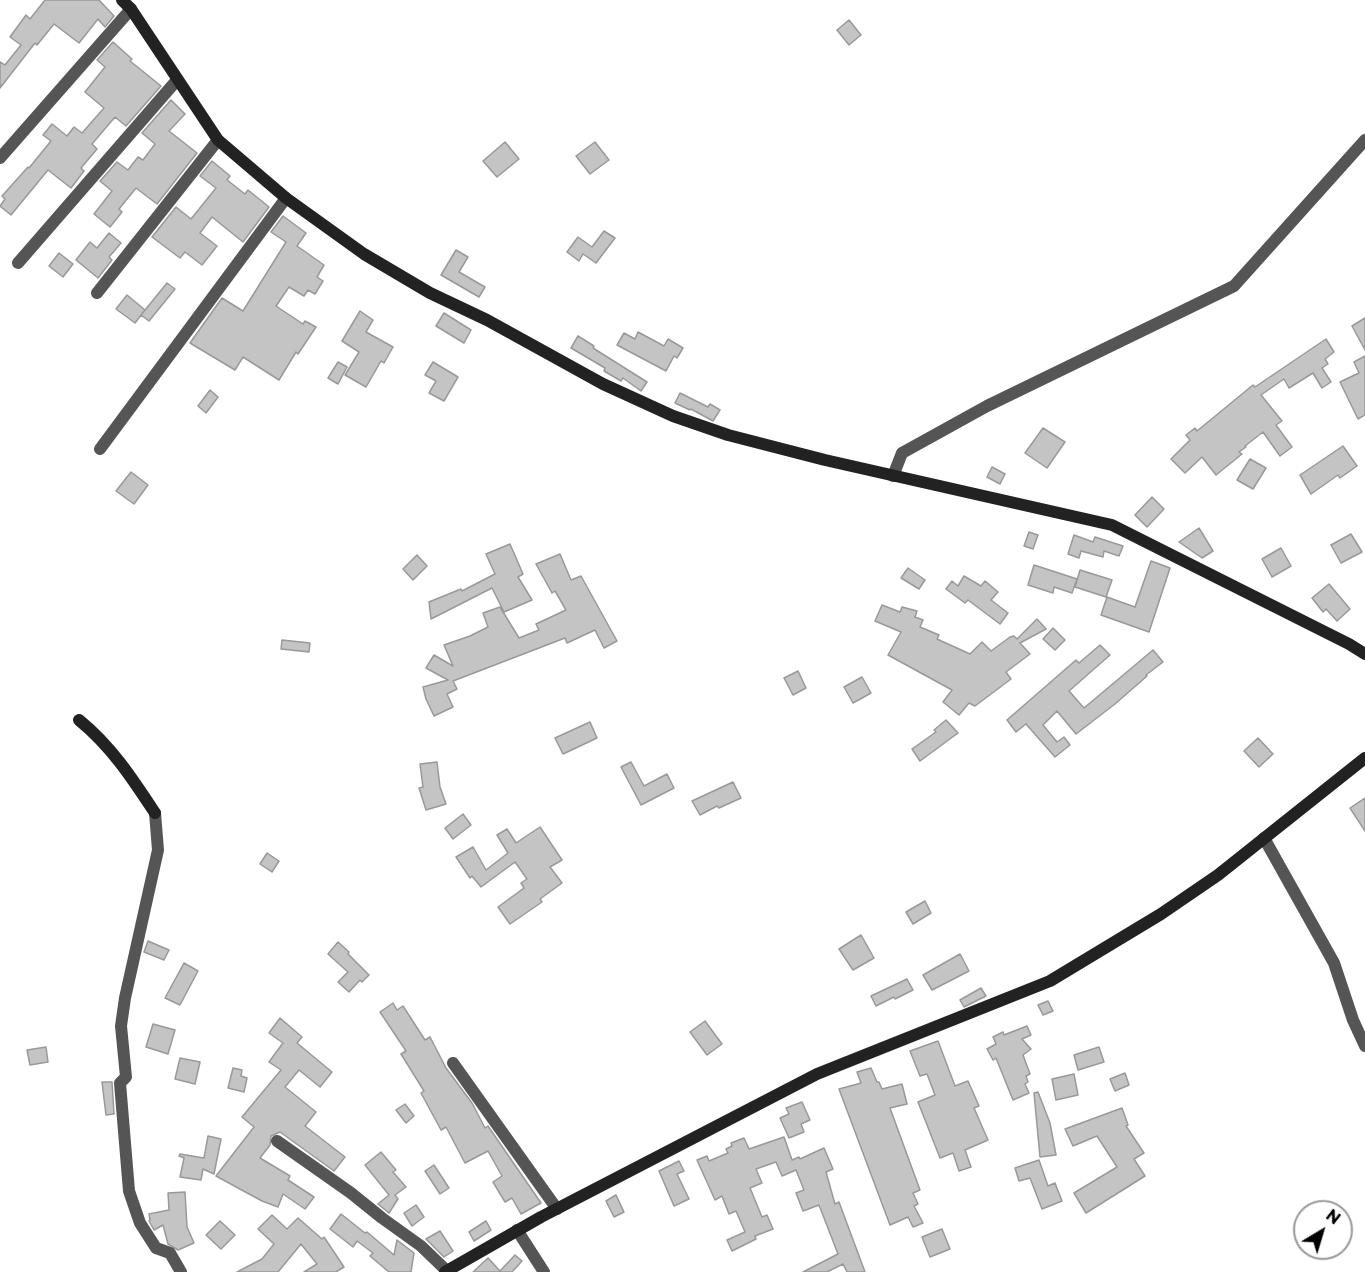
<!DOCTYPE html>
<html>
<head>
<meta charset="utf-8">
<style>
	body { margin:0 }
	#map { position:relative; width:1365px; height:1272px; overflow:hidden; background:#fff; font-family:Montserrat,sans-serif }
	canvas { display:block }
	.north { position:absolute; left:1293px; top:1200px; width:60px; height:60px; box-sizing:border-box; background:#fff; border:2px solid #999; border-radius:50%; rotate:38deg; font-size:16px; font-weight:700; line-height:24px; text-align:center; color:#000 }
	.north::after { content:''; display:block; margin:auto; width:21px; height:27px; background:#000; clip-path:polygon(50% 0,100% 100%,50% 72%,0 100%) }
</style>
</head>
<body>
<div id="map">
<canvas width="1365" height="1272"></canvas>
<div class="north">N</div>
</div>
<script>
const c = document.querySelector('canvas').getContext('2d');
c.lineJoin = 'round';
function fill(path, color) { c.fillStyle = color; c.fill(path, 'evenodd'); }
function strokePath(path, color, width, dash) { c.strokeStyle = color; c.lineWidth = width; c.lineCap = dash ? 'butt' : 'round'; c.setLineDash(dash || []); c.stroke(path); }
const building = new Path2D(`
	M 45,0 L 99,0 L 114,16 L 105,27 L 98,19 L 79,43 L 54,24 L 37,45 L 35,43 L 0,88 L 0,62 L 5,65 L 21,45 L 10,37 L 26,15 L 30,19 Z
	M 849,20 L 861,35 L 849,45 L 837,30 Z
	M 113,42 L 132,59 L 130,61 L 161,86 L 126,126 L 115,117 L 92,144 L 97,149 L 81,168 L 84,171 L 71,188 L 48,170 L 11,215 L 0,206 L 5,199 L 2,196 L 28,167 L 29,168 L 51,141 L 43,135 L 52,124 L 67,136 L 74,127 L 82,133 L 104,108 L 85,92 L 105,67 L 97,60 Z
	M 171,100 L 185,114 L 169,131 L 197,153 L 157,204 L 136,188 L 119,209 L 122,212 L 110,227 L 94,214 L 112,191 L 100,181 L 117,162 L 128,170 L 138,157 L 143,160 L 155,144 L 142,133 Z
	M 505,142 L 519,159 L 497,177 L 483,161 Z
	M 595,142 L 609,160 L 590,174 L 576,156 Z
	M 212,161 L 230,176 L 227,180 L 245,194 L 248,190 L 269,207 L 243,242 L 212,217 L 200,233 L 217,246 L 202,265 L 185,252 L 180,258 L 152,237 L 176,207 L 191,219 L 216,188 L 200,176 Z
	M 283,216 L 306,233 L 297,246 L 324,265 L 317,277 L 323,281 L 315,294 L 308,290 L 304,296 L 289,287 L 276,306 L 303,324 L 305,321 L 316,327 L 298,354 L 296,352 L 279,380 L 243,357 L 235,370 L 190,343 L 222,298 L 243,311 L 286,242 L 271,232 Z
	M 604,231 L 615,238 L 596,263 L 583,254 L 579,261 L 567,252 L 578,237 L 592,247 Z
	M 109,233 L 121,243 L 109,257 L 112,260 L 98,278 L 76,260 L 90,242 L 97,248 Z
	M 456,250 L 468,257 L 459,272 L 485,287 L 479,297 L 441,275 Z
	M 59,253 L 73,264 L 63,277 L 49,266 Z
	M 167,283 L 175,289 L 149,321 L 141,315 Z
	M 127,295 L 145,310 L 135,323 L 116,309 Z
	M 360,311 L 373,320 L 366,332 L 393,347 L 384,363 L 381,361 L 366,387 L 345,375 L 359,352 L 342,341 Z
	M 444,313 L 471,330 L 464,343 L 436,326 Z
	M 1365,318 L 1365,350 L 1352,326 Z
	M 638,332 L 664,346 L 668,339 L 683,348 L 677,358 L 674,356 L 666,371 L 617,345 L 624,333 L 635,339 Z
	M 578,336 L 594,346 L 593,348 L 647,382 L 641,391 L 623,378 L 621,381 L 604,371 L 605,368 L 571,348 Z
	M 1326,339 L 1334,352 L 1325,359 L 1328,364 L 1322,368 L 1331,382 L 1322,388 L 1313,373 L 1289,388 L 1284,379 L 1261,395 L 1282,421 L 1276,425 L 1292,447 L 1280,456 L 1263,432 L 1245,446 L 1246,447 L 1239,452 L 1242,454 L 1216,475 L 1202,457 L 1185,473 L 1171,459 L 1190,440 L 1186,435 L 1195,428 L 1197,431 L 1253,385 L 1255,387 Z
	M 1365,356 L 1365,415 L 1358,419 L 1340,382 L 1359,373 L 1354,362 Z
	M 338,362 L 347,367 L 338,384 L 328,378 Z
	M 433,362 L 458,377 L 444,401 L 429,393 L 436,381 L 425,375 Z
	M 210,390 L 218,397 L 206,413 L 198,406 Z
	M 680,393 L 708,407 L 710,404 L 720,410 L 713,421 L 691,409 L 690,410 L 675,403 Z
	M 1043,428 L 1065,442 L 1047,468 L 1025,453 Z
	M 1343,446 L 1357,466 L 1340,478 L 1338,475 L 1311,494 L 1300,475 Z
	M 1250,459 L 1266,468 L 1253,489 L 1237,480 Z
	M 992,467 L 1005,474 L 1000,484 L 987,477 Z
	M 131,472 L 148,485 L 134,504 L 116,491 Z
	M 1152,497 L 1164,509 L 1147,527 L 1135,515 Z
	M 1199,528 L 1213,551 L 1202,558 L 1179,542 Z
	M 1029,532 L 1038,535 L 1033,549 L 1024,546 Z
	M 1351,534 L 1362,552 L 1341,563 L 1331,545 Z
	M 1074,535 L 1093,542 L 1095,537 L 1123,546 L 1119,556 L 1104,551 L 1103,557 L 1081,551 L 1079,558 L 1068,554 Z
	M 510,544 L 523,574 L 518,577 L 532,600 L 504,612 L 492,588 L 431,619 L 429,602 L 461,589 L 462,591 L 495,574 L 486,554 Z
	M 1281,548 L 1291,566 L 1272,577 L 1262,559 Z
	M 560,554 L 571,580 L 581,576 L 617,641 L 604,648 L 595,630 L 567,643 L 565,638 L 453,681 L 457,689 L 447,694 L 453,707 L 434,716 L 426,699 L 423,687 L 448,680 L 426,668 L 434,655 L 453,666 L 444,645 L 470,636 L 488,627 L 483,613 L 500,607 L 519,638 L 539,630 L 536,624 L 566,610 L 555,591 L 552,593 L 536,564 Z
	M 417,555 L 427,566 L 413,580 L 403,569 Z
	M 1151,561 L 1170,568 L 1149,632 L 1101,615 L 1107,597 L 1135,607 Z
	M 1034,565 L 1077,579 L 1072,593 L 1054,587 L 1053,593 L 1028,585 Z
	M 908,568 L 925,580 L 919,589 L 901,578 Z
	M 1080,570 L 1112,580 L 1106,597 L 1075,587 Z
	M 964,576 L 981,586 L 985,581 L 998,592 L 991,600 L 1008,613 L 1000,624 L 968,600 L 965,603 L 946,589 L 952,581 L 958,586 Z
	M 1329,584 L 1350,609 L 1337,621 L 1326,609 L 1323,612 L 1312,598 Z
	M 882,605 L 900,612 L 902,607 L 917,611 L 915,617 L 923,620 L 920,627 L 939,635 L 937,639 L 970,654 L 982,642 L 991,651 L 1010,637 L 1014,636 L 1017,639 L 1037,619 L 1046,629 L 1020,643 L 1030,654 L 1006,672 L 1011,679 L 975,706 L 969,703 L 959,715 L 943,702 L 952,690 L 888,655 L 901,632 L 875,621 Z
	M 1053,628 L 1065,640 L 1055,650 L 1043,639 Z
	M 282,640 L 310,643 L 309,652 L 281,649 Z
	M 1100,645 L 1110,655 L 1069,691 L 1084,708 L 1153,650 L 1163,662 L 1146,675 L 1147,676 L 1115,704 L 1076,734 L 1057,711 L 1043,725 L 1057,742 L 1064,737 L 1070,745 L 1055,757 L 1026,724 L 1016,732 L 1007,720 L 1076,660 L 1079,663 Z
	M 798,671 L 806,688 L 793,695 L 784,678 Z
	M 862,677 L 871,693 L 853,703 L 844,687 Z
	M 946,720 L 958,733 L 920,761 L 912,749 L 936,732 L 934,730 Z
	M 590,722 L 597,738 L 563,754 L 555,738 Z
	M 1258,738 L 1273,754 L 1259,767 L 1244,751 Z
	M 437,762 L 440,787 L 446,804 L 426,810 L 419,788 L 423,787 L 420,764 Z
	M 631,762 L 644,786 L 667,774 L 674,788 L 641,805 L 621,767 Z
	M 733,782 L 741,798 L 719,808 L 717,806 L 700,815 L 692,801 Z
	M 1365,798 L 1365,831 L 1350,808 Z
	M 463,814 L 471,825 L 453,839 L 445,828 Z
	M 540,827 L 562,860 L 550,867 L 562,883 L 540,899 L 542,902 L 510,924 L 498,907 L 524,888 L 521,883 L 527,879 L 515,862 L 481,887 L 472,876 L 470,878 L 456,857 L 473,847 L 486,870 L 508,853 L 497,835 L 507,829 L 516,843 Z
	M 267,853 L 279,861 L 272,872 L 260,864 Z
	M 925,901 L 931,913 L 913,924 L 906,912 Z
	M 861,935 L 874,958 L 853,970 L 839,949 Z
	M 148,941 L 169,950 L 164,960 L 144,952 Z
	M 338,942 L 349,952 L 348,954 L 369,975 L 362,982 L 360,980 L 349,992 L 338,982 L 348,972 L 328,954 Z
	M 960,954 L 969,971 L 932,990 L 923,975 Z
	M 184,963 L 198,971 L 180,1005 L 165,998 Z
	M 907,979 L 913,990 L 895,999 L 894,997 L 876,1006 L 871,996 Z
	M 981,988 L 986,996 L 964,1007 L 960,1000 Z
	M 1048,1001 L 1053,1011 L 1043,1015 L 1038,1005 Z
	M 393,1003 L 397,1010 L 403,1006 L 425,1040 L 430,1037 L 446,1068 L 472,1103 L 485,1128 L 488,1126 L 541,1203 L 521,1214 L 512,1198 L 505,1202 L 493,1182 L 502,1176 L 488,1151 L 465,1163 L 446,1127 L 441,1130 L 421,1093 L 424,1091 L 401,1054 L 406,1051 L 380,1012 Z
	M 280,1018 L 302,1037 L 297,1043 L 332,1072 L 320,1087 L 299,1070 L 285,1087 L 316,1112 L 305,1126 L 345,1157 L 334,1171 L 280,1132 L 271,1136 L 270,1145 L 260,1158 L 290,1176 L 288,1180 L 314,1197 L 305,1209 L 283,1194 L 278,1207 L 262,1201 L 216,1176 L 254,1127 L 242,1117 L 281,1070 L 269,1062 L 283,1043 L 269,1033 Z
	M 705,1021 L 722,1044 L 707,1055 L 690,1032 Z
	M 153,1024 L 175,1030 L 168,1054 L 146,1047 Z
	M 1027,1026 L 1031,1035 L 1022,1039 L 1031,1049 L 1023,1055 L 1030,1074 L 1026,1076 L 1028,1082 L 1025,1084 L 1029,1093 L 1013,1100 L 996,1058 L 993,1060 L 987,1049 L 996,1044 L 993,1037 L 1003,1032 L 1004,1035 Z
	M 938,1041 L 955,1086 L 968,1081 L 979,1106 L 974,1108 L 988,1140 L 965,1150 L 971,1167 L 959,1171 L 953,1153 L 940,1158 L 918,1102 L 935,1095 L 927,1074 L 920,1076 L 910,1051 Z
	M 46,1047 L 48,1062 L 30,1065 L 27,1050 Z
	M 1099,1047 L 1104,1062 L 1078,1070 L 1074,1055 Z
	M 180,1058 L 200,1062 L 195,1084 L 175,1079 Z
	M 233,1068 L 242,1070 L 241,1076 L 247,1078 L 244,1092 L 228,1088 Z
	M 871,1068 L 877,1082 L 879,1082 L 882,1089 L 902,1084 L 907,1104 L 890,1108 L 920,1190 L 913,1193 L 918,1204 L 914,1206 L 923,1223 L 913,1227 L 908,1217 L 890,1225 L 839,1089 L 861,1083 L 857,1072 Z
	M 1125,1073 L 1129,1085 L 1115,1091 L 1110,1079 Z
	M 1074,1074 L 1078,1095 L 1056,1100 L 1052,1079 Z
	M 102,1082 L 112,1082 L 114,1114 L 106,1115 Z
	M 1038,1092 L 1050,1123 L 1056,1155 L 1040,1157 L 1034,1093 Z
	M 802,1102 L 810,1120 L 801,1124 L 804,1132 L 789,1138 L 780,1118 L 789,1114 L 786,1108 Z
	M 405,1104 L 414,1116 L 406,1123 L 396,1110 Z
	M 1122,1108 L 1128,1125 L 1126,1126 L 1144,1153 L 1134,1159 L 1145,1176 L 1086,1213 L 1074,1193 L 1117,1167 L 1097,1136 L 1073,1146 L 1065,1129 Z
	M 208,1136 L 221,1139 L 214,1174 L 203,1169 L 201,1180 L 180,1177 L 184,1158 L 179,1156 L 180,1154 L 204,1158 Z
	M 784,1137 L 792,1160 L 799,1157 L 800,1159 L 824,1148 L 833,1169 L 826,1172 L 835,1204 L 839,1202 L 865,1272 L 847,1272 L 843,1264 L 827,1272 L 803,1272 L 838,1254 L 819,1205 L 803,1211 L 796,1193 L 804,1190 L 796,1170 L 782,1176 L 776,1162 L 756,1169 L 762,1183 L 750,1188 L 762,1217 L 767,1215 L 773,1229 L 755,1236 L 756,1239 L 732,1251 L 727,1240 L 745,1232 L 736,1211 L 729,1214 L 722,1196 L 715,1200 L 697,1160 L 707,1156 L 709,1161 L 728,1153 L 726,1149 L 732,1146 L 731,1143 L 744,1138 L 749,1149 Z
	M 381,1152 L 396,1170 L 393,1172 L 406,1187 L 395,1195 L 398,1199 L 389,1213 L 378,1204 L 389,1195 L 365,1165 Z
	M 1039,1160 L 1048,1186 L 1055,1183 L 1062,1201 L 1042,1209 L 1030,1178 L 1019,1181 L 1015,1168 Z
	M 679,1161 L 684,1171 L 677,1174 L 689,1199 L 674,1206 L 659,1171 Z
	M 434,1165 L 449,1188 L 440,1194 L 425,1171 Z
	M 185,1192 L 187,1227 L 194,1243 L 178,1250 L 168,1244 L 163,1225 L 154,1230 L 149,1221 L 150,1220 L 149,1214 L 169,1210 L 168,1193 Z
	M 616,1195 L 624,1212 L 614,1217 L 606,1201 Z
	M 416,1205 L 424,1217 L 412,1226 L 404,1213 Z
	M 341,1214 L 365,1233 L 367,1232 L 394,1255 L 397,1240 L 414,1253 L 411,1272 L 389,1272 L 370,1256 L 373,1253 L 357,1241 L 353,1247 L 330,1229 Z
	M 272,1215 L 287,1229 L 298,1218 L 322,1239 L 324,1237 L 344,1267 L 336,1272 L 304,1272 L 317,1264 L 301,1244 L 278,1272 L 237,1272 L 262,1259 L 274,1244 L 258,1229 Z
	M 220,1221 L 235,1235 L 221,1249 L 206,1235 Z
	M 486,1221 L 491,1230 L 474,1241 L 469,1232 Z
	M 942,1229 L 950,1249 L 930,1257 L 922,1237 Z
	M 440,1231 L 453,1251 L 444,1257 L 426,1239 Z
	M 515,1255 L 522,1261 L 512,1272 L 473,1272 L 488,1258 L 500,1271 Z`);
fill(building, '#c4c4c4');
strokePath(building, '#999', 1.5);
strokePath(new Path2D(`
	M 0,158 L 131,9
	M 18,263 L 177,80
	M 97,293 L 218,140
	M 100,449 L 286,198
	M 893,476 L 902,453 L 987,406 L 1234,286 L 1365,140
	M 155,813 L 158,850 L 125,998 L 121,1026 L 126,1077 L 120,1083 L 129,1191 L 140,1223 L 156,1248 L 170,1253 L 181,1272
	M 1264,838 L 1334,963 L 1353,1020 L 1365,1046
	M 453,1063 L 557,1209
	M 277,1141 L 351,1193 L 382,1218 L 421,1246 L 448,1272
	M 517,1230 L 544,1272`), '#555', 12);
strokePath(new Path2D(`
	M 122,0 L 131,9 L 218,140 L 286,198 L 364,254 L 430,293 L 487,320 L 603,384 L 673,416 L 728,435 L 825,460 L 1112,525 L 1349,644 L 1365,654
	M 79,720 C 111,746 132,778 155,813
	M 445,1272 L 541,1217 L 817,1074 L 1050,981 L 1161,914 L 1218,875 L 1365,758`), '#222', 12);
</script>
</body>
</html>
